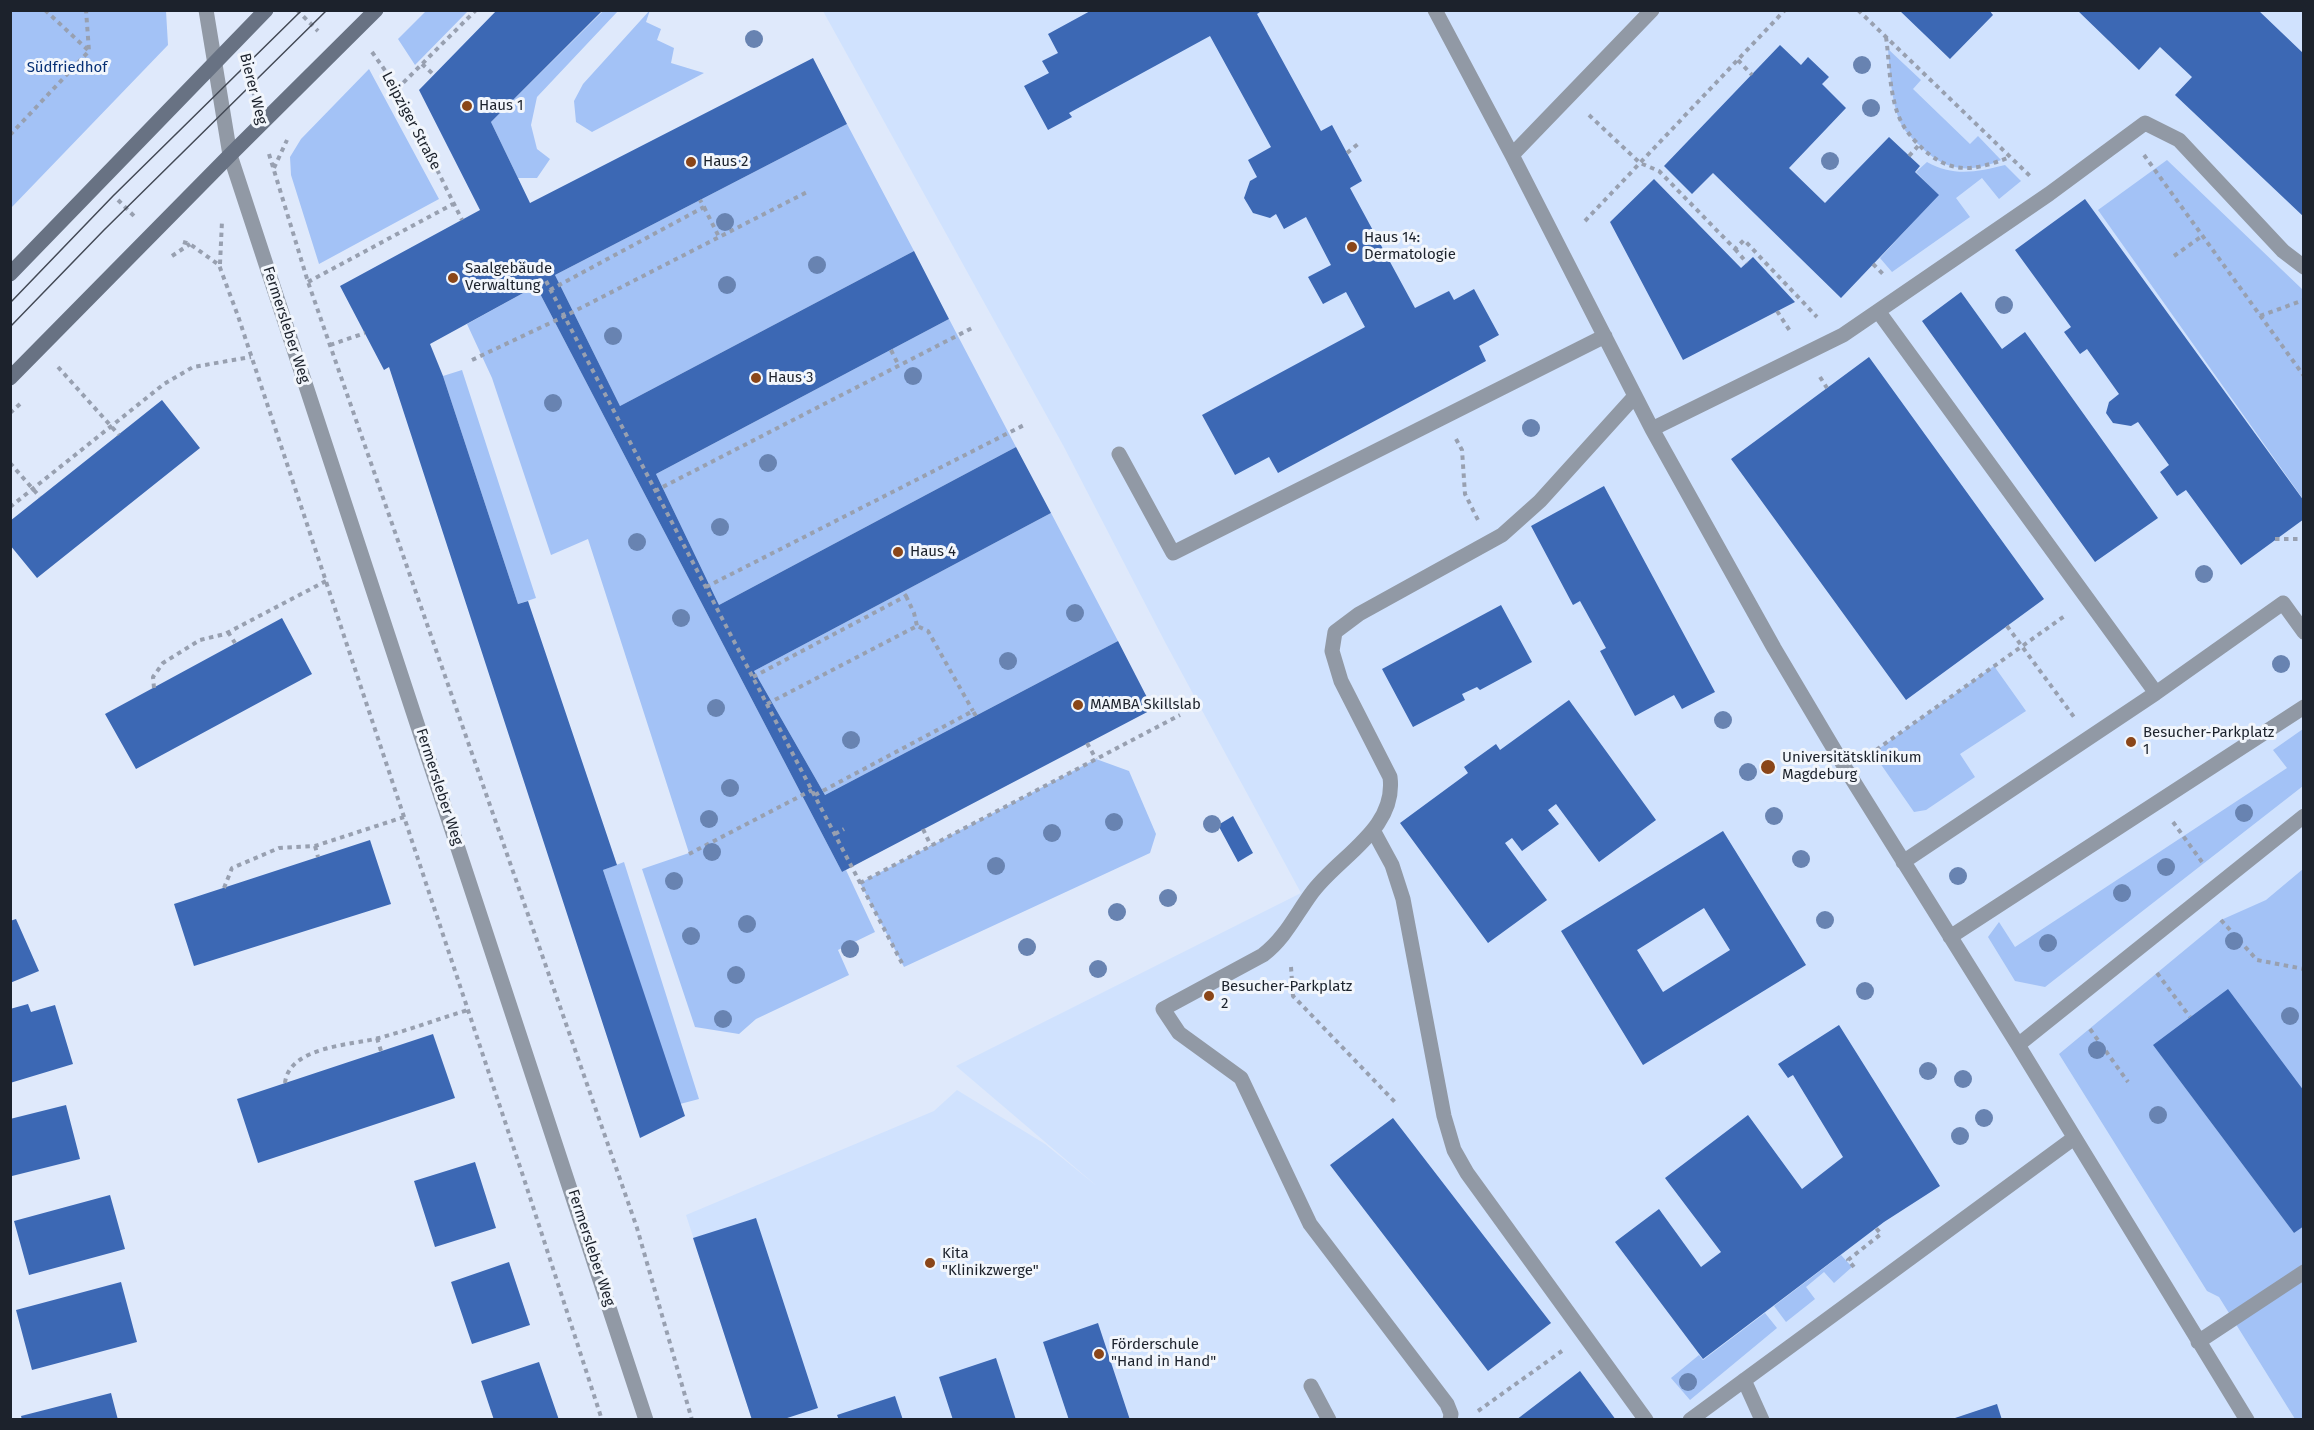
<!DOCTYPE html>
<html>
<head>
<meta charset="utf-8">
<style>
	body { margin:0 }
	#map { position:relative; width:2314px; height:1430px; overflow:hidden; background:#dfe9fb; font-family:"Fira Sans",sans-serif }
	canvas { display:block }
	.frame { position:absolute; inset:0; border:12px solid #1c222c; pointer-events:none }
</style>
</head>
<body>
<div id="map">
<canvas width="2314" height="1430"></canvas>
<div class="frame"></div>
</div>
<script>
const c = document.querySelector('canvas').getContext('2d');
c.lineJoin = 'round';
function fill(path, color) { c.fillStyle = color; c.fill(path, 'evenodd'); }
function strokePath(path, color, width, dash) { c.strokeStyle = color; c.lineWidth = width; c.lineCap = dash ? 'butt' : 'round'; c.setLineDash(dash || []); c.stroke(path); }
function label(font, color, halo, rows, align = 'center') {
  c.font = font + ' "Fira Sans",sans-serif'; c.lineWidth = 6; c.setLineDash([]); c.textBaseline = 'middle'; c.strokeStyle = halo; c.fillStyle = color; for (const [text, x, y, turn = 0] of rows) {
    c.save(); c.translate(x, y); c.rotate((+turn || 0) * Math.PI / 180); c.textAlign = isNaN(turn) ? turn : align; if (halo) c.strokeText(text, 0, 0); c.fillText(text, 0, 0); c.restore();
  }
}
fill(new Path2D(`
	M 823,11 L 2303,11 L 2303,1419 L 752,1419 L 686,1215 L 934,1111 L 957,1090 L 1045,1144 L 1098,1187 L 956,1066 L 1301,893 L 1165,642 L 1064,447 Z`), '#d0e2fe');
fill(new Path2D(`
	M 11,10 L 166,11 L 168,45 L 11,208 Z
	M 650,10 L 646,22 L 661,29 L 657,40 L 674,48 L 671,63 L 704,73 L 592,132 L 576,122 L 574,101 L 583,84 Z
	M 426,11 L 468,11 L 415,65 L 398,39 Z
	M 603,11 L 618,11 L 537,97 L 531,125 L 537,149 L 550,159 L 537,178 L 518,178 L 491,122 Z
	M 1888,49 L 1921,80 L 1913,89 L 1970,144 L 1978,136 L 2001,160 C 1967,175 1943,170 1918,144 C 1911,137 1904,131 1900,122 C 1891,100 1890,74 1888,49 Z
	M 369,69 L 439,199 L 319,264 L 291,175 L 290,157 L 301,139 Z
	M 847,124 L 914,251 L 620,406 L 555,275 Z
	M 2167,160 L 2303,290 L 2303,499 L 2098,210 Z
	M 1927,162 C 1953,177 1978,172 2005,165 L 2021,181 L 1999,199 L 1982,178 L 1956,198 L 1970,217 L 1892,272 L 1880,258 L 1938,195 L 1916,172 Z
	M 536,286 L 842,872 L 846,870 L 875,932 L 838,950 L 849,975 L 756,1019 L 739,1034 L 695,1027 L 642,869 L 689,853 L 588,539 L 551,555 L 492,378 L 467,324 Z
	M 949,319 L 1016,447 L 719,605 L 656,474 Z
	M 462,370 L 536,598 L 518,604 L 443,376 Z
	M 1051,513 L 1118,641 L 825,795 L 754,671 Z
	M 1994,666 L 2026,711 L 1960,754 L 1975,777 L 1926,810 L 1914,812 L 1873,753 Z
	M 2303,729 L 2303,786 L 2045,987 L 2015,981 L 1988,937 L 1999,922 L 2015,947 L 2287,768 L 2273,750 Z
	M 1096,759 L 1129,771 L 1156,834 L 1150,853 L 904,967 L 860,883 Z
	M 624,862 L 699,1099 L 680,1104 L 603,870 Z
	M 2303,869 L 2303,1091 L 2153,1045 L 2294,1233 L 2303,1226 L 2303,1419 L 2295,1419 L 2219,1297 L 2207,1291 L 2059,1054 L 2221,920 L 2266,900 Z
	M 1841,1255 L 1852,1267 L 1834,1283 L 1824,1272 L 1806,1287 L 1815,1299 L 1786,1322 L 1774,1306 Z
	M 1765,1313 L 1777,1328 L 1690,1400 L 1671,1378 L 1699,1355 L 1703,1360 Z`), '#a3c2f6');
fill(new Path2D(`
	M 497,10 L 603,10 L 491,122 L 530,203 L 813,58 L 847,124 L 555,275 L 620,406 L 914,251 L 949,319 L 656,474 L 719,605 L 1016,447 L 1051,513 L 754,671 L 825,795 L 1118,641 L 1153,709 L 842,872 L 536,286 L 430,344 L 443,376 L 518,604 L 528,601 L 617,865 L 603,870 L 685,1116 L 640,1138 L 389,367 L 384,370 L 340,286 L 480,210 L 419,90 Z
	M 1092,10 L 1263,10 L 1257,14 L 1321,131 L 1332,125 L 1362,181 L 1350,188 L 1415,308 L 1449,291 L 1454,300 L 1474,289 L 1499,335 L 1479,346 L 1486,361 L 1278,473 L 1269,457 L 1235,475 L 1202,415 L 1365,327 L 1346,292 L 1323,304 L 1308,277 L 1331,265 L 1306,217 L 1284,229 L 1276,214 L 1270,218 L 1253,213 L 1244,198 L 1250,181 L 1257,177 L 1248,160 L 1271,147 L 1210,36 L 1069,113 L 1072,117 L 1048,130 L 1024,86 L 1049,73 L 1042,61 L 1058,53 L 1048,34 Z
	M 1899,10 L 1989,10 L 1993,15 L 1950,59 Z
	M 2077,10 L 2258,10 L 2304,54 L 2304,217 L 2175,95 L 2192,77 L 2160,47 L 2139,70 Z
	M 1780,45 L 1801,65 L 1808,57 L 1829,77 L 1822,84 L 1846,108 L 1789,168 L 1825,203 L 1889,137 L 1920,166 L 1915,172 L 1939,195 L 1841,298 L 1713,173 L 1692,194 L 1664,166 Z
	M 1654,179 L 1741,268 L 1753,257 L 1795,302 L 1683,360 L 1610,222 Z
	M 2085,199 L 2304,501 L 2304,519 L 2241,565 L 2186,490 L 2177,496 L 2160,472 L 2169,465 L 2138,422 L 2131,426 L 2113,423 L 2106,413 L 2109,402 L 2119,394 L 2087,349 L 2080,354 L 2064,332 L 2071,327 L 2015,250 Z
	M 1961,292 L 2002,349 L 2025,332 L 2158,518 L 2095,562 L 1922,321 Z
	M 1869,357 L 2044,599 L 1906,700 L 1731,459 Z
	M 162,400 L 200,448 L 37,578 L 10,545 L 10,521 Z
	M 1604,486 L 1715,692 L 1682,709 L 1674,695 L 1635,716 L 1600,651 L 1606,648 L 1580,601 L 1573,605 L 1531,526 Z
	M 1501,605 L 1532,662 L 1480,690 L 1477,687 L 1462,694 L 1465,700 L 1413,727 L 1382,669 Z
	M 282,618 L 312,674 L 136,769 L 105,714 Z
	M 1569,700 L 1656,820 L 1599,862 L 1556,804 L 1548,810 L 1559,824 L 1522,851 L 1512,838 L 1505,843 L 1547,900 L 1488,943 L 1400,823 L 1468,773 L 1464,767 L 1496,744 L 1500,750 Z
	M 1233,816 L 1253,853 L 1238,862 L 1218,825 Z
	M 1723,831 L 1806,965 L 1643,1065 L 1561,931 ZM 1704,908 L 1730,950 L 1663,992 L 1637,950 Z
	M 370,840 L 391,904 L 194,966 L 174,904 Z
	M 16,919 L 39,971 L 10,983 L 10,921 Z
	M 2228,989 L 2304,1091 L 2304,1226 L 2294,1233 L 2153,1045 Z
	M 28,1004 L 31,1012 L 55,1005 L 73,1064 L 10,1083 L 10,1009 Z
	M 1839,1025 L 1940,1186 L 1884,1222 L 1703,1359 L 1615,1242 L 1659,1209 L 1701,1267 L 1721,1252 L 1665,1178 L 1748,1115 L 1802,1189 L 1843,1157 L 1793,1075 L 1788,1078 L 1778,1064 Z
	M 433,1034 L 455,1098 L 258,1163 L 237,1099 Z
	M 66,1105 L 80,1159 L 12,1176 L 10,1119 Z
	M 1393,1118 L 1551,1323 L 1488,1371 L 1330,1165 Z
	M 475,1162 L 496,1228 L 435,1247 L 414,1181 Z
	M 110,1195 L 125,1249 L 29,1275 L 14,1221 Z
	M 756,1218 L 818,1408 L 781,1420 L 752,1420 L 693,1238 Z
	M 509,1262 L 530,1325 L 472,1344 L 451,1282 Z
	M 121,1282 L 137,1342 L 32,1370 L 16,1310 Z
	M 1098,1323 L 1130,1420 L 1069,1420 L 1043,1342 Z
	M 996,1358 L 1016,1420 L 953,1420 L 939,1377 Z
	M 539,1362 L 559,1420 L 494,1420 L 481,1381 Z
	M 1580,1371 L 1616,1420 L 1516,1420 Z
	M 111,1393 L 118,1420 L 22,1420 L 21,1416 Z
	M 895,1396 L 903,1420 L 839,1420 L 837,1415 Z
	M 1997,1404 L 2002,1420 L 1952,1420 L 1952,1419 Z`), '#3c68b4');
strokePath(new Path2D(`
	M 45,10 L 89,51
	M 297,10 L 318,31
	M 1858,10 L 2030,176
	M 1886,37 C 1889,58 1889,80 1894,101 C 1898,119 1905,131 1918,144 C 1948,175 1972,172 2010,157
	M 372,52 L 394,83 L 462,220
	M 1738,60 L 1752,75
	M 422,64 L 434,75
	M 248,67 L 254,95
	M 397,89 L 476,10
	M 1589,115 L 1640,163 L 1659,171 L 1735,249 L 1744,240 L 1817,317
	M 10,135 L 89,51 L 86,10
	M 1347,153 L 1358,144
	M 269,154 L 308,282 L 637,1228 L 692,1420
	M 2144,155 L 2304,376
	M 1909,156 L 1919,145
	M 274,168 L 287,140
	M 118,200 L 134,216
	M 704,207 L 719,237
	M 1585,221 L 1785,10
	M 183,242 L 190,244 L 219,265 L 238,316 L 525,1182 L 602,1420
	M 1735,249 L 1747,263
	M 172,256 L 190,244
	M 2174,256 L 2202,236
	M 220,264 L 222,221
	M 1873,264 L 1883,274
	M 546,281 L 904,967
	M 308,282 L 453,204
	M 550,290 L 704,207 L 700,200
	M 1777,311 L 1790,331
	M 2260,316 L 2304,300
	M 330,345 L 365,333
	M 891,350 L 899,366
	M 472,360 L 565,316 L 809,191
	M 58,367 L 119,435
	M 1820,377 L 1827,388
	M 10,413 L 21,403
	M 1456,439 L 1462,450 L 1465,494 L 1478,520
	M 10,463 L 40,497
	M 655,491 L 972,328
	M 10,507 L 164,384 L 193,367 L 251,357
	M 2275,539 L 2304,539
	M 706,587 L 1024,425
	M 906,596 L 914,613 L 917,626
	M 2007,626 L 2074,717
	M 228,632 L 235,643
	M 753,677 L 906,596 L 903,592
	M 154,688 L 153,677 L 163,663 L 200,640 L 225,634 L 326,581
	M 767,704 L 917,626 L 928,631 L 973,711
	M 1087,743 L 1096,759
	M 1869,755 L 2066,615
	M 815,795 L 973,711 L 976,716
	M 2173,822 L 2202,862
	M 923,829 L 931,846
	M 835,834 L 844,829
	M 315,846 L 318,857
	M 689,854 L 812,790
	M 860,883 L 1180,715
	M 224,888 L 232,868 L 279,848 L 315,846 L 404,817
	M 2221,920 L 2257,960 L 2304,969
	M 1291,967 L 1293,996 L 1395,1102
	M 2157,973 L 2190,1017
	M 2090,1029 L 2128,1082
	M 377,1038 L 381,1051
	M 285,1083 C 289,1046 353,1045 379,1038 C 409,1030 438,1019 468,1010
	M 1854,1267 L 1848,1260 L 1881,1234 L 1876,1228
	M 1478,1411 L 1562,1351`), '#98a0b0', 4, [4.5, 4.5]);
strokePath(new Path2D(`
	M 1435,10 L 1512,155 L 1652,429 L 1774,648 L 1847,771 L 2018,1045 L 2247,1420
	M 1512,155 L 1652,10
	M 1878,311 L 2156,693
	M 1652,429 L 1843,335 L 2049,194 L 2145,123 L 2179,140 L 2283,251 L 2304,267
	M 1119,454 L 1173,553 L 1605,336
	M 1373,830 L 1392,865 L 1403,899 L 1444,1116 L 1454,1150 L 1467,1173 L 1646,1420
	M 1903,862 L 2156,693 L 2283,603 L 2304,632
	M 1950,937 L 2304,707
	M 2018,1045 L 2304,816
	M 2198,1342 L 2304,1272
	M 1744,1380 L 1762,1420
	M 1311,1386 L 1329,1420
	M 1450,1420 L 1451,1414 L 1447,1404 L 1310,1224 L 1241,1078 L 1179,1033 L 1163,1009 L 1263,955 C 1285,938 1295,916 1311,894 C 1337,857 1397,830 1390,777 L 1341,681 L 1332,651 L 1335,632 L 1359,614 L 1502,535 L 1540,501 L 1635,396
	M 1690,1420 L 2074,1138`), '#9199a5', 15);
strokePath(new Path2D(`
	M 206,10 L 230,155`), '#9199a5', 15);
strokePath(new Path2D(`
	M 230,155 L 646,1420`), '#9199a5', 15);
strokePath(new Path2D(`
	M 10,274 L 266,10
	M 10,378 L 230,155 L 376,10`), '#687283', 15);
strokePath(new Path2D(`
	M 10,303 L 113,196 L 302,10
	M 10,327 L 104,230 L 327,10`), '#434955', 1.5);
c.fillStyle = '#6883b1';
for (const [x, y] of [
	[754,39],
	[1862,65],
	[1871,108],
	[1830,161],
	[725,222],
	[817,265],
	[727,285],
	[2004,305],
	[613,336],
	[913,376],
	[553,403],
	[1531,428],
	[768,463],
	[720,527],
	[637,542],
	[2204,574],
	[1075,613],
	[681,618],
	[1008,661],
	[2281,664],
	[716,708],
	[1723,720],
	[851,740],
	[1748,772],
	[730,788],
	[2244,813],
	[1774,816],
	[709,819],
	[1114,822],
	[1212,824],
	[1052,833],
	[712,852],
	[1801,859],
	[996,866],
	[2166,867],
	[1958,876],
	[674,881],
	[2122,893],
	[1168,898],
	[1117,912],
	[1825,920],
	[747,924],
	[691,936],
	[2234,941],
	[2048,943],
	[1027,947],
	[850,949],
	[1098,969],
	[736,975],
	[1865,991],
	[2290,1016],
	[723,1019],
	[2097,1050],
	[1928,1071],
	[1963,1079],
	[2158,1115],
	[1984,1118],
	[1960,1136],
	[1688,1382]
]) { c.beginPath(); c.arc(x, y, 9, 0, 2 * Math.PI); c.fill(); }
for (const [x, y, r, color] of [
	[467,106,6,"#8a4619"],
	[691,162,6,"#8a4619"],
	[1352,247,6,"#8a4619"],
	[453,278,6,"#8a4619"],
	[756,378,6,"#8a4619"],
	[898,552,6,"#8a4619"],
	[1078,705,6,"#8a4619"],
	[2131,742,6,"#8a4619"],
	[1768,767,8,"#8a4619"],
	[1209,996,6,"#8a4619"],
	[930,1263,6,"#8a4619"],
	[1099,1354,6,"#8a4619"]
]) { const dot = new Path2D(); dot.arc(x, y, r, 0, 2 * Math.PI); c.fillStyle = color; c.fill(dot); strokePath(dot, '#f2f6fc', 2); }
label('15px', '#063075', '#f2f6fc', [
	["Südfriedhof",67,68]
]);
label('15px', '#1c222c', '#f2f6fc', [
	["Bierer Weg",253,89,76],
	["Leipziger Straße",411,121,62],
	["Fermersleber Weg",286,325,72],
	["Fermersleber Weg",439,787,72],
	["Fermersleber Weg",591,1248,72]
]);
label('15px', '#1c222c', '#f2f6fc', [
	["Haus 1",479,106],
	["Haus 2",703,162],
	["Haus 14:",1364,238],
	["Dermatologie",1364,255],
	["Saalgebäude",465,269],
	["Verwaltung",465,286],
	["Haus 3",768,378],
	["Haus 4",910,552],
	["MAMBA Skillslab",1090,705],
	["Besucher-Parkplatz",2143,733],
	["1",2143,750],
	["Universitätsklinikum",1782,758],
	["Magdeburg",1782,775],
	["Besucher-Parkplatz",1221,987],
	["2",1221,1004],
	["Kita",942,1254],
	["\"Klinikzwerge\"",942,1271],
	["Förderschule",1111,1345],
	["\"Hand in Hand\"",1111,1362]
], 'left');
</script>
</body>
</html>
